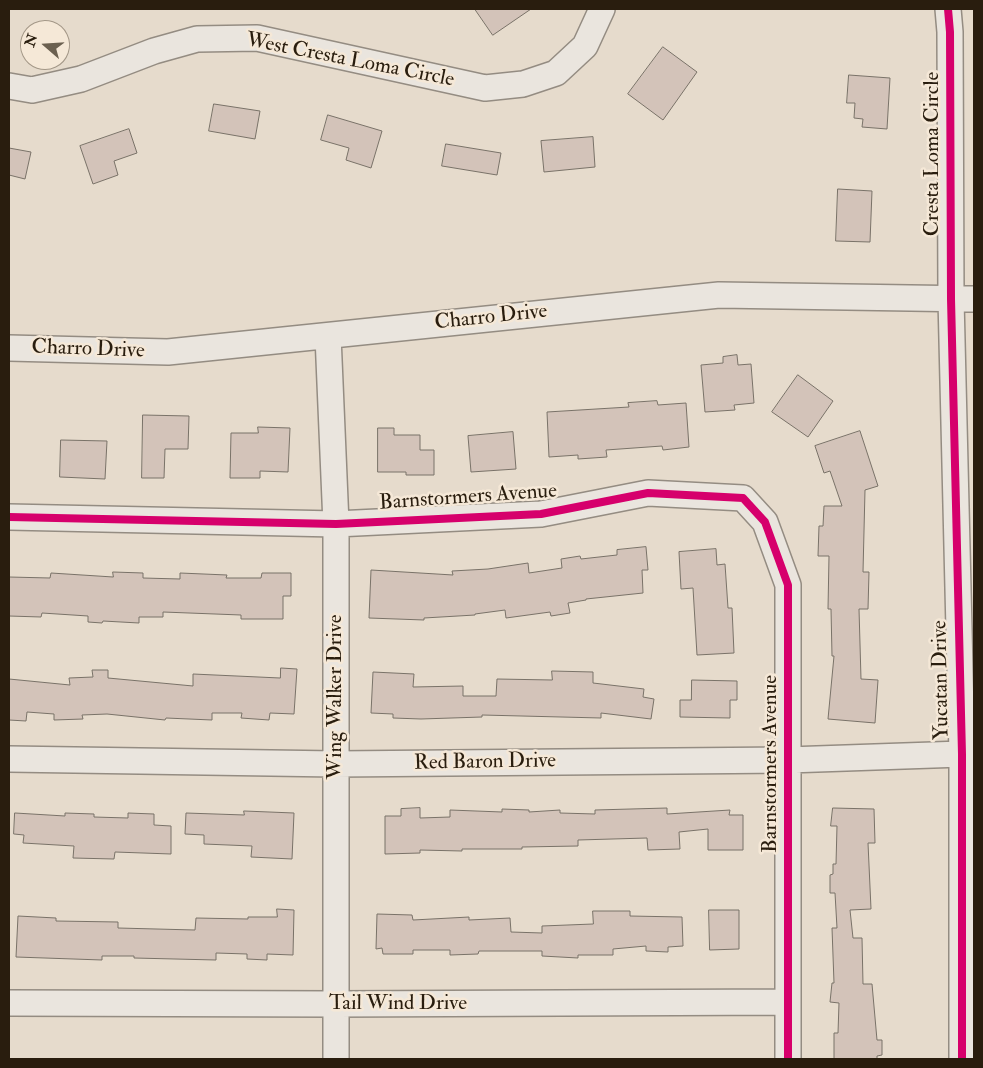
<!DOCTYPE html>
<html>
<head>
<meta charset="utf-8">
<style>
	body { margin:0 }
	#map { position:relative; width:983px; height:1068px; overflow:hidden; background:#e6dbcc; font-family:"IM FELL Double Pica",serif }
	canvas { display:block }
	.frame { position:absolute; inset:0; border:10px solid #291d0e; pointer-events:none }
	.north { position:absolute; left:20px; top:20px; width:50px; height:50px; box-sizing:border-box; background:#f5e8d7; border:1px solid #a39787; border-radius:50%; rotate:289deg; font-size:14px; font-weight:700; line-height:20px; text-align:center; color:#291d0e }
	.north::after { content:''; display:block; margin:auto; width:18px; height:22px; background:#6b6050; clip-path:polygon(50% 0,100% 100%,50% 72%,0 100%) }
</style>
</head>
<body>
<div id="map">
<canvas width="983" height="1068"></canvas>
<div class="frame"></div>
<div class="north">N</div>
</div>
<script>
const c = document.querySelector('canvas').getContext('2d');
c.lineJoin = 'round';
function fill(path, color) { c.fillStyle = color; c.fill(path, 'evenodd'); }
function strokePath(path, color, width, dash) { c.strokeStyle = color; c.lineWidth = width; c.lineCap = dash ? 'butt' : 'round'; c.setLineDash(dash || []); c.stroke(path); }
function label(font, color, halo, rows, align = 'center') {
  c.font = font + ' "IM FELL Double Pica",serif'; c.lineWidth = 5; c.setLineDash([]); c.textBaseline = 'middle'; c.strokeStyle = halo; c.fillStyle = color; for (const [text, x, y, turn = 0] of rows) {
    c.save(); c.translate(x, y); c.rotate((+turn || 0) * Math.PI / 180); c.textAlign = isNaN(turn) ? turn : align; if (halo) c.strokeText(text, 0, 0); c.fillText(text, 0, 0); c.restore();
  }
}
const building = new Path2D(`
	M 475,9 L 531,9 L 493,35 Z
	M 663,47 L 697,72 L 663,120 L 628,94 Z
	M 849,75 L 890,78 L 887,129 L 862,127 L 863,119 L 854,118 L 855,103 L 847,103 Z
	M 214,104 L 260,111 L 255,139 L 209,131 Z
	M 328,115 L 382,131 L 371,168 L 346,160 L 349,148 L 321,140 Z
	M 129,129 L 137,153 L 114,161 L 118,175 L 93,184 L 80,146 Z
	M 593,137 L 595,167 L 544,172 L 541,141 Z
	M 446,144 L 501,153 L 497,175 L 442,166 Z
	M 9,148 L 31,152 L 25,179 L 9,175 Z
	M 838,189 L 872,191 L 870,242 L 836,241 Z
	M 737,355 L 738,365 L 751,364 L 754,403 L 734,405 L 735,410 L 705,412 L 701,365 L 723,363 L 723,357 Z
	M 798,375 L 833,401 L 808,437 L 772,412 Z
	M 657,401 L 658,405 L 686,403 L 689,447 L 663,450 L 662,446 L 606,450 L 607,457 L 578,459 L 578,455 L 549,457 L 547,412 L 629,407 L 628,403 Z
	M 143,415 L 189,416 L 188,449 L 165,449 L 164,478 L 142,478 Z
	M 258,427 L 290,428 L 288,472 L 260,471 L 260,478 L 230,478 L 231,433 L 258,433 Z
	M 378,428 L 394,428 L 394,435 L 420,435 L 420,450 L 434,450 L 434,475 L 406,475 L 406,472 L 378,472 Z
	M 860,431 L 878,486 L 865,490 L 863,572 L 869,572 L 868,609 L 859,609 L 861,679 L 878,680 L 875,723 L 828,719 L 834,656 L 832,656 L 831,609 L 828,609 L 829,556 L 818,556 L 819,526 L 823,526 L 824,506 L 842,506 L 830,471 L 824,473 L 815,446 Z
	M 513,432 L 516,469 L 471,472 L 468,436 Z
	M 61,440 L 107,441 L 105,479 L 60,477 Z
	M 646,547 L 648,570 L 642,570 L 643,593 L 586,599 L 586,600 L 568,603 L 570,613 L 551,616 L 550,612 L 506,618 L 505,610 L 475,614 L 475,615 L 424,618 L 424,620 L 369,618 L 371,570 L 453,575 L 452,571 L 488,569 L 528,563 L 529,573 L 562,568 L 561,559 L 580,556 L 581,559 L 617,555 L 617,550 Z
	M 716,549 L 717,565 L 725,564 L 728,608 L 732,608 L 734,653 L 697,655 L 693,588 L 681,589 L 679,552 Z
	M 113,572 L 143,573 L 143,578 L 180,579 L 180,573 L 227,575 L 226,578 L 261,578 L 262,573 L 291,573 L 291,596 L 283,596 L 283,619 L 241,619 L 241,615 L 163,612 L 163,617 L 139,617 L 139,623 L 103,621 L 102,623 L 88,622 L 88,616 L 42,613 L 41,617 L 9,616 L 9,577 L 50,578 L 51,573 L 113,577 Z
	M 281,668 L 297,669 L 294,714 L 270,713 L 269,720 L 241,718 L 242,713 L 212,713 L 212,720 L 166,718 L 165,720 L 107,714 L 82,715 L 83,719 L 54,720 L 54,714 L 27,712 L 26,721 L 9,720 L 9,679 L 70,685 L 69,678 L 93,677 L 92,670 L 108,670 L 108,678 L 193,686 L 193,674 L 280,678 Z
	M 552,671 L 593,672 L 593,683 L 644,689 L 643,697 L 654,699 L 651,719 L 601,713 L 601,718 L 482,715 L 482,717 L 421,719 L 393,718 L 393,714 L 371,713 L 373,672 L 414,674 L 413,687 L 463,686 L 463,696 L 496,696 L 497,679 L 552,680 Z
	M 692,680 L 737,681 L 737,700 L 730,700 L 730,718 L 680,717 L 680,700 L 691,700 Z
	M 420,808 L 420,818 L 450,817 L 450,810 L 502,812 L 502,809 L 529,810 L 529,812 L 560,810 L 560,813 L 595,814 L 595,810 L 667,808 L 667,814 L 730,810 L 729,815 L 743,815 L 743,850 L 708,850 L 708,829 L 679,832 L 680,849 L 648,850 L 647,838 L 578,840 L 578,846 L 522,847 L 522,849 L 462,849 L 462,851 L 420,850 L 420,853 L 385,854 L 385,816 L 401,816 L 401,809 Z
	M 833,808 L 874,809 L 875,843 L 868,843 L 871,909 L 850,910 L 853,938 L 862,938 L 863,984 L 872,984 L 877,1040 L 882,1040 L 882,1055 L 877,1056 L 877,1059 L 834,1059 L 834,1033 L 838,1033 L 839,1003 L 830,1002 L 832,983 L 834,983 L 832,928 L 837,928 L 835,893 L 830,893 L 830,875 L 833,874 L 833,864 L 836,864 L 837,826 L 831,826 Z
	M 244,811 L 294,813 L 292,859 L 251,857 L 252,846 L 204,844 L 204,835 L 185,834 L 186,813 L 244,815 Z
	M 15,813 L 65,816 L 65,813 L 94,814 L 94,817 L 128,818 L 128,813 L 154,814 L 154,825 L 171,826 L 171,854 L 115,852 L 114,859 L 73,858 L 74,846 L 23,843 L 24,835 L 14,834 Z
	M 277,909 L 294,910 L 293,955 L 267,954 L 267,960 L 247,959 L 247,954 L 216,953 L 216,960 L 134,958 L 134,956 L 102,956 L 102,960 L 16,957 L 18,916 L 56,918 L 56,921 L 118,922 L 118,928 L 195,930 L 196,918 L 248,919 L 248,917 L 277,917 Z
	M 709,910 L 739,910 L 739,949 L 710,950 Z
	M 593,911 L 630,911 L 630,916 L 682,917 L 683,946 L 668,947 L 668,952 L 646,951 L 646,946 L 613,949 L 613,955 L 578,955 L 578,958 L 542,956 L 542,951 L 479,951 L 478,954 L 450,955 L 450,950 L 413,950 L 413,954 L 383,954 L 382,948 L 376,949 L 377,914 L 412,915 L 413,920 L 469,917 L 469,920 L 510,918 L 511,932 L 542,933 L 542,926 L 593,924 Z`);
fill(building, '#d3c3b9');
strokePath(building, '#797268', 1);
const minor = new Path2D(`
	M 948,9 L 950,32 L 951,299 L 962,754 L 962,1059
	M 9,86 L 32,90 L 81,79 L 154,51 L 197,39 L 257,38 L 485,88 L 523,84 L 556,73 L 585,46 L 602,9
	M 328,336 L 336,524 L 336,1059
	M 9,348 L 168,352 L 719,295 L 974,299
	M 9,517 L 336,524 L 541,514 L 648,493 L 743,498 L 765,522 L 788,585 L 788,1059
	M 9,759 L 336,764 L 788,760 L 962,754
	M 9,1003 L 336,1004 L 788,1002`);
strokePath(minor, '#948c82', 28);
strokePath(minor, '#eae5de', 25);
strokePath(new Path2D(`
	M 948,9 L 950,32 L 951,299 L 962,754 L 962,1059
	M 9,517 L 336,524 L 541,514 L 648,493 L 743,498 L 765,522 L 788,585 L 788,1059`), '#d6006c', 8);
label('21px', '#291d0e', '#f5e8d7', [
	["West Cresta Loma Circle",350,61,11],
	["Cresta Loma Circle",933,154,-90],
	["Charro Drive",491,318,-6],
	["Charro Drive",88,350,2],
	["Barnstormers Avenue",468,498,-4],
	["Yucatan Drive",942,680,-91],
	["Wing Walker Drive",336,697,-90],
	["Red Baron Drive",485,763,-1],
	["Barnstormers Avenue",771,764,-90],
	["Tail Wind Drive",398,1004]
]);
</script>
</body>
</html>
